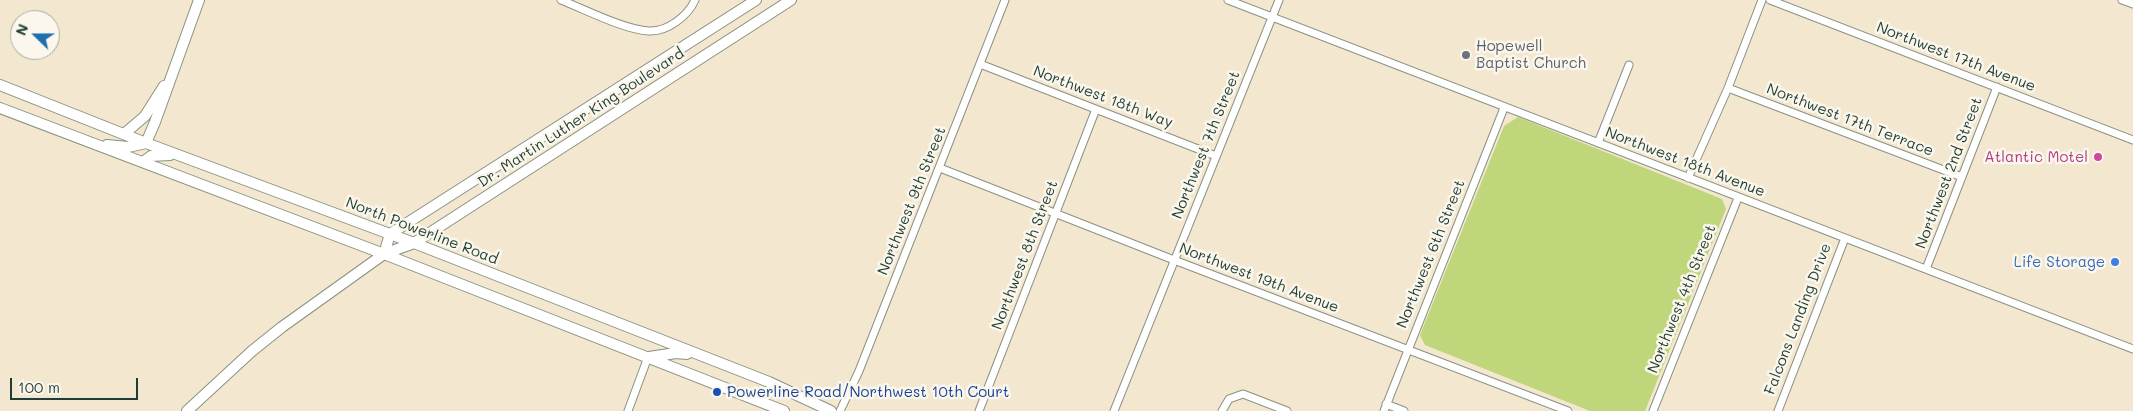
<!DOCTYPE html>
<html>
<head>
<meta charset="utf-8">
<style>
	body { margin:0 }
	#map { position:relative; width:2133px; height:411px; overflow:hidden; background:#f3e7cf; font-family:Mali,sans-serif }
	canvas { display:block }
	.north { position:absolute; left:10px; top:10px; width:50px; height:50px; box-sizing:border-box; background:#fbf7ec; border:1px solid #a3ada2; border-radius:50%; rotate:292deg; font-size:14px; font-weight:700; line-height:20px; text-align:center; color:#1f3d34 }
	.north::after { content:''; display:block; margin:auto; width:18px; height:22px; background:#1f6fb2; clip-path:polygon(50% 0,100% 100%,50% 72%,0 100%) }
	.scale { position:absolute; left:10px; top:378px; width:128px; height:22px; box-sizing:border-box; border:2px solid #1f3d34; border-top:0; padding-left:6px; font-size:15px; line-height:18px; white-space:nowrap; color:#1f3d34; -webkit-text-stroke:4px #fbf7ec; paint-order:stroke }
</style>
</head>
<body>
<div id="map">
<canvas width="2133" height="411"></canvas>
<div class="north">N</div>
<div class="scale">100 m</div>
</div>
<script>
const c = document.querySelector('canvas').getContext('2d');
c.lineJoin = 'round';
function fill(path, color) { c.fillStyle = color; c.fill(path, 'evenodd'); }
function strokePath(path, color, width, dash) { c.strokeStyle = color; c.lineWidth = width; c.lineCap = dash ? 'butt' : 'round'; c.setLineDash(dash || []); c.stroke(path); }
function label(font, color, halo, rows, align = 'center') {
  c.font = font + ' Mali,sans-serif'; c.lineWidth = 5; c.setLineDash([]); c.textBaseline = 'middle'; c.strokeStyle = halo; c.fillStyle = color; for (const [text, x, y, turn = 0] of rows) {
    c.save(); c.translate(x, y); c.rotate((+turn || 0) * Math.PI / 180); c.textAlign = isNaN(turn) ? turn : align; if (halo) c.strokeText(text, 0, 0); c.fillText(text, 0, 0); c.restore();
  }
}
fill(new Path2D(`
	M 1518,117 L 1722,199 L 1726,209 L 1645,411 L 1590,411 L 1425,345 L 1420,335 L 1504,126 Z`), '#bfd67b');
const street = new Path2D(`
	M 561,0 C 584,9 625,30 649,31 C 667,32 688,16 695,0
	M 1228,0 L 2133,349
	M 1770,0 L 2133,140
	M 2122,0 L 2133,4
	M 980,64 L 1216,156
	M 1728,88 L 1962,177
	M 1598,143 L 1629,65
	M 940,168 L 1174,260 L 1568,411
	M 1688,178 L 1728,88 L 1762,0
	M 1926,269 L 1997,87
	M 1386,404 L 1404,411
	M 628,411 L 648,357
	M 840,411 L 859,371 L 1005,0
	M 979,411 L 1096,109
	M 1114,411 L 1279,0
	M 1222,411 L 1229,399 L 1243,394 L 1287,411
	M 1384,411 L 1504,108
	M 1653,411 L 1738,198
	M 1778,411 L 1845,238`);
const secondary = new Path2D(`
	M 0,85 L 146,143 L 414,243 L 769,382 L 831,411
	M 0,108 L 384,254 L 784,411
	M 124,134 L 145,116 L 164,86
	M 146,143 L 155,122 L 199,0
	M 107,145 L 128,147 L 146,143
	M 143,162 L 151,156 L 170,155
	M 384,254 L 390,234 L 756,0
	M 649,357 L 676,353 L 687,354
	M 187,411 L 252,351 L 282,327 L 384,254 L 414,243 L 791,0`);
strokePath(street, '#899282', 9);
strokePath(secondary, '#899282', 12);
strokePath(street, '#fff', 7);
strokePath(secondary, '#fff', 10);
for (const [x, y, r, color] of [
	[1466,55,5,"#6b7280"],
	[2098,157,5,"#d1479c"],
	[2115,262,5,"#3f7fe0"],
	[717,392,5,"#1a4fb4"]
]) { const dot = new Path2D(); dot.arc(x, y, r, 0, 2 * Math.PI); c.fillStyle = color; c.fill(dot); strokePath(dot, '#fbf7ec', 2); }
label('15px', '#5b616d', '#fbf7ec', [
	["Hopewell",1476,46],
	["Baptist Church",1476,63]
], 'left');
label('15px', '#1f3d34', '#fbf7ec', [
	["Northwest 17th Avenue",1956,57,21],
	["Northwest 18th Way",1103,97,21],
	["Dr. Martin Luther King Boulevard",581,118,-33],
	["Northwest 17th Terrace",1850,120,21],
	["Northwest 7th Street",1206,145,-68],
	["Northwest 18th Avenue",1685,162,21],
	["Northwest 2nd Street",1949,173,-69],
	["Northwest 9th Street",912,201,-68],
	["North Powerline Road",422,231,21],
	["Northwest 6th Street",1431,254,-68],
	["Northwest 8th Street",1025,255,-69],
	["Northwest 19th Avenue",1259,278,21],
	["Northwest 4th Street",1682,299,-68],
	["Falcons Landing Drive",1798,319,-69]
]);
label('15px', '#b23c85', '#fbf7ec', [
	["Atlantic Motel",2088,157]
], 'right');
label('15px', '#366cbe', '#fbf7ec', [
	["Life Storage",2105,262]
], 'right');
label('15px', '#164399', '#fbf7ec', [
	["Powerline Road/Northwest 10th Court",727,392]
], 'left');
</script>
</body>
</html>
